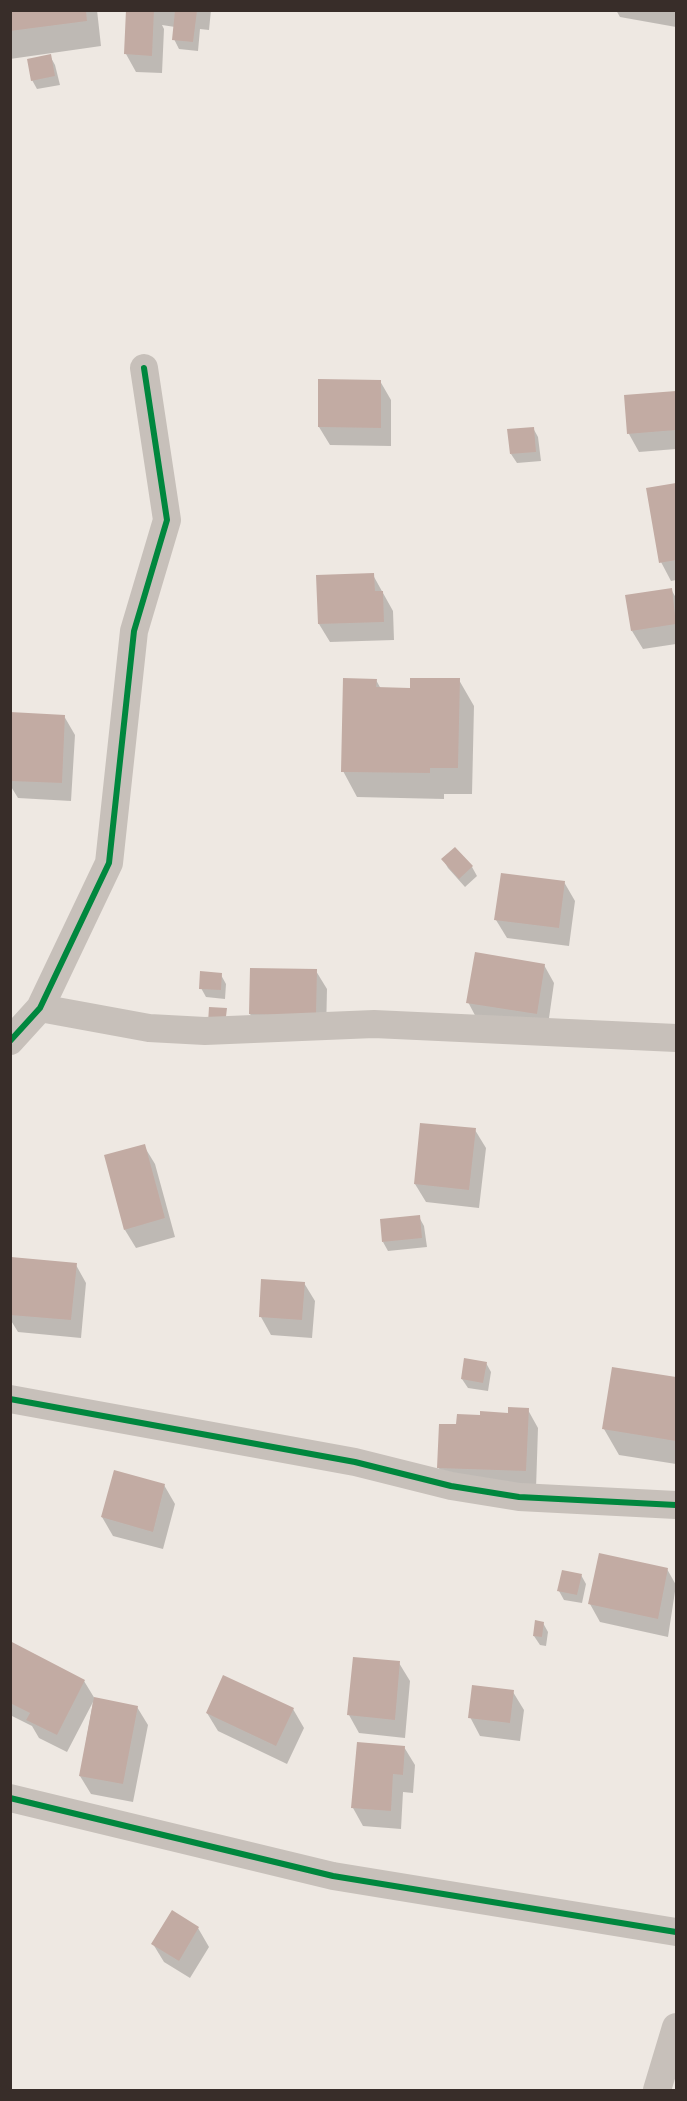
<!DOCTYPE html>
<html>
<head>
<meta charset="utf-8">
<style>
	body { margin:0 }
	#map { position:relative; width:687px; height:2101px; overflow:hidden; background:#eee8e2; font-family:Manrope,sans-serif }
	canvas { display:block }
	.frame { position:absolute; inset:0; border:12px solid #382d29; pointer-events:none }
</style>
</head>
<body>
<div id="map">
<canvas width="687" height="2101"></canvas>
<div class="frame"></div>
</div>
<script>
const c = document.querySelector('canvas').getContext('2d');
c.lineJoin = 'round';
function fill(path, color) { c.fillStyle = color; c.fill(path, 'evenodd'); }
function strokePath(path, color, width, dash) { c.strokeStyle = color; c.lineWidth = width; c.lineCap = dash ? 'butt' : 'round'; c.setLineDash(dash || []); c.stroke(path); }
fill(new Path2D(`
	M 10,10 L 97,10 L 101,46 L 10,59 Z
	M 126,10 L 211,10 L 209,30 L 200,29 L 198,51 L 179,49 L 174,39 L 175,27 L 162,25 L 164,29 L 162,73 L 136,72 L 126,54 Z
	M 616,10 L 676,10 L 676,27 L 620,17 Z
	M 50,56 L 55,65 L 60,85 L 37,89 L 32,80 Z
	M 380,381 L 391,400 L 391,446 L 330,445 L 319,427 Z
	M 676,392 L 676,449 L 639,452 L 629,434 L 626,396 Z
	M 533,428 L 538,437 L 541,461 L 517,463 L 511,454 Z
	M 676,484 L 676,580 L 671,581 L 661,562 L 648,489 Z
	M 373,575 L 393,611 L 394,640 L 330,642 L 319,624 L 317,577 Z
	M 671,589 L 676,598 L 676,644 L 643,649 L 632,631 Z
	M 376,680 L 381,689 L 411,690 L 459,680 L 474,706 L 472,794 L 444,794 L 444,799 L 357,797 L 343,771 Z
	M 11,714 L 64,716 L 75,735 L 71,801 L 18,798 L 10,785 Z
	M 443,859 L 472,867 L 477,876 L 465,887 L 448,868 Z
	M 564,882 L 575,901 L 569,946 L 507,938 L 496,920 Z
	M 544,965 L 554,983 L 547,1032 L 478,1021 L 468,1002 Z
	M 316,971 L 327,989 L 326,1034 L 261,1032 L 250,1014 Z
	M 221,975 L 226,984 L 225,999 L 206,997 L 201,988 Z
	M 475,1130 L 486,1148 L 479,1208 L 426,1202 L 415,1184 Z
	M 144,1146 L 155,1164 L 175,1237 L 136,1248 L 125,1230 Z
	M 419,1217 L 424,1226 L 427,1247 L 388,1251 L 383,1242 Z
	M 12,1258 L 76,1265 L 86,1283 L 81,1338 L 18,1332 L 10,1319 Z
	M 304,1283 L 315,1301 L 312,1338 L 271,1335 L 261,1317 Z
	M 486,1363 L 491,1372 L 488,1391 L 468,1388 L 462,1379 Z
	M 613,1368 L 676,1379 L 676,1464 L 619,1455 L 604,1429 Z
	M 528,1410 L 538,1428 L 536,1489 L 449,1485 L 438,1467 L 457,1426 L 481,1416 L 509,1414 Z
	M 164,1485 L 175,1504 L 163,1549 L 113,1536 L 102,1517 Z
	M 667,1569 L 676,1585 L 668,1637 L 600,1622 L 590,1604 Z
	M 581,1575 L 586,1584 L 582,1603 L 564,1600 L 559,1591 Z
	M 543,1623 L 548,1632 L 546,1646 L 540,1645 L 534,1636 Z
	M 10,1643 L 84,1681 L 95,1699 L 137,1707 L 148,1725 L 133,1802 L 91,1794 L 80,1776 L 93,1702 L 67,1752 L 39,1738 L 32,1726 L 10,1715 Z
	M 399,1663 L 410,1681 L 405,1738 L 359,1733 L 349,1715 Z
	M 513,1692 L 524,1710 L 520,1741 L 480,1736 L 470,1717 Z
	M 293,1709 L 304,1728 L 287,1764 L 218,1731 L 207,1713 Z
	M 404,1747 L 415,1765 L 413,1793 L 403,1792 L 401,1829 L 363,1826 L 353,1808 Z
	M 172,1912 L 198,1928 L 209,1947 L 190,1978 L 164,1962 L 153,1944 Z`), '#0003');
fill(new Path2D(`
	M 10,10 L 86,10 L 87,21 L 10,31 Z
	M 126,10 L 154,10 L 152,56 L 124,54 Z
	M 175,10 L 197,11 L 193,42 L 172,40 Z
	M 51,54 L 55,76 L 31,81 L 27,59 Z
	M 318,379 L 381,380 L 381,428 L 318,427 Z
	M 676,391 L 676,430 L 627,434 L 624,395 Z
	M 534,427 L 536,452 L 510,454 L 507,429 Z
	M 676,483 L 676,560 L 659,563 L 646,488 Z
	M 374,573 L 375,591 L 383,591 L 384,622 L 318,624 L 316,575 Z
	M 672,588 L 676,624 L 631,631 L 625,595 Z
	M 343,678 L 377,679 L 376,687 L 410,688 L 410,678 L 460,678 L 458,768 L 430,768 L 430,773 L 341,772 Z
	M 10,712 L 65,715 L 62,783 L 10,781 Z
	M 455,847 L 473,866 L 459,879 L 441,859 Z
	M 501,873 L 565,881 L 559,928 L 494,920 Z
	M 475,952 L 545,964 L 537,1014 L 466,1003 Z
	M 250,968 L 317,969 L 316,1016 L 249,1014 Z
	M 200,971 L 222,973 L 221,990 L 199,989 Z
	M 209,1007 L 227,1008 L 225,1025 L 208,1023 Z
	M 420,1123 L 476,1128 L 469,1190 L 414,1184 Z
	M 145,1144 L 165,1218 L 124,1230 L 104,1155 Z
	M 420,1215 L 422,1238 L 382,1242 L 380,1219 Z
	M 11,1257 L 77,1263 L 71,1320 L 10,1315 Z
	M 261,1279 L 305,1282 L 302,1320 L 259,1317 Z
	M 464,1358 L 487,1362 L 483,1383 L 461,1379 Z
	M 612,1367 L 676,1377 L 676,1441 L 602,1429 Z
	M 508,1407 L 529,1408 L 526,1471 L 437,1468 L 439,1424 L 456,1424 L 457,1414 L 480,1415 L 480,1411 L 508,1413 Z
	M 114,1470 L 165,1484 L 153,1532 L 101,1517 Z
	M 599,1553 L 668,1568 L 658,1619 L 588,1604 Z
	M 562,1570 L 582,1574 L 577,1595 L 557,1591 Z
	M 535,1620 L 544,1622 L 542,1637 L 533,1636 Z
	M 10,1641 L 85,1680 L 57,1735 L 26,1720 L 30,1713 L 10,1703 Z
	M 353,1657 L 400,1661 L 395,1720 L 347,1715 Z
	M 223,1675 L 294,1708 L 276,1746 L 206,1713 Z
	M 472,1685 L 514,1690 L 510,1723 L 468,1718 Z
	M 94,1697 L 138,1706 L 123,1784 L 79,1776 Z
	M 357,1742 L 405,1746 L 403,1775 L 393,1774 L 391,1811 L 351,1808 Z
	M 172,1910 L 199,1927 L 179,1961 L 151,1944 Z`), '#c2aba3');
strokePath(new Path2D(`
	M 40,1008 L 149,1028 L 205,1031 L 374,1024 L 676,1038
	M 10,1041 L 40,1008 L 109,863 L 134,631 L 167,520 L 144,368
	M 10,1399 L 355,1462 L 451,1486 L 519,1497 L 676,1505
	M 10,1798 L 333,1876 L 676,1932
	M 657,2090 L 676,2027`), '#c7c0ba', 28);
strokePath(new Path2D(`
	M 10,1041 L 40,1008 L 109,863 L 134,631 L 167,520 L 144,368
	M 10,1399 L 355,1462 L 451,1486 L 519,1497 L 676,1505
	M 10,1798 L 333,1876 L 676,1932`), '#00873e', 6);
</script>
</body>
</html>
